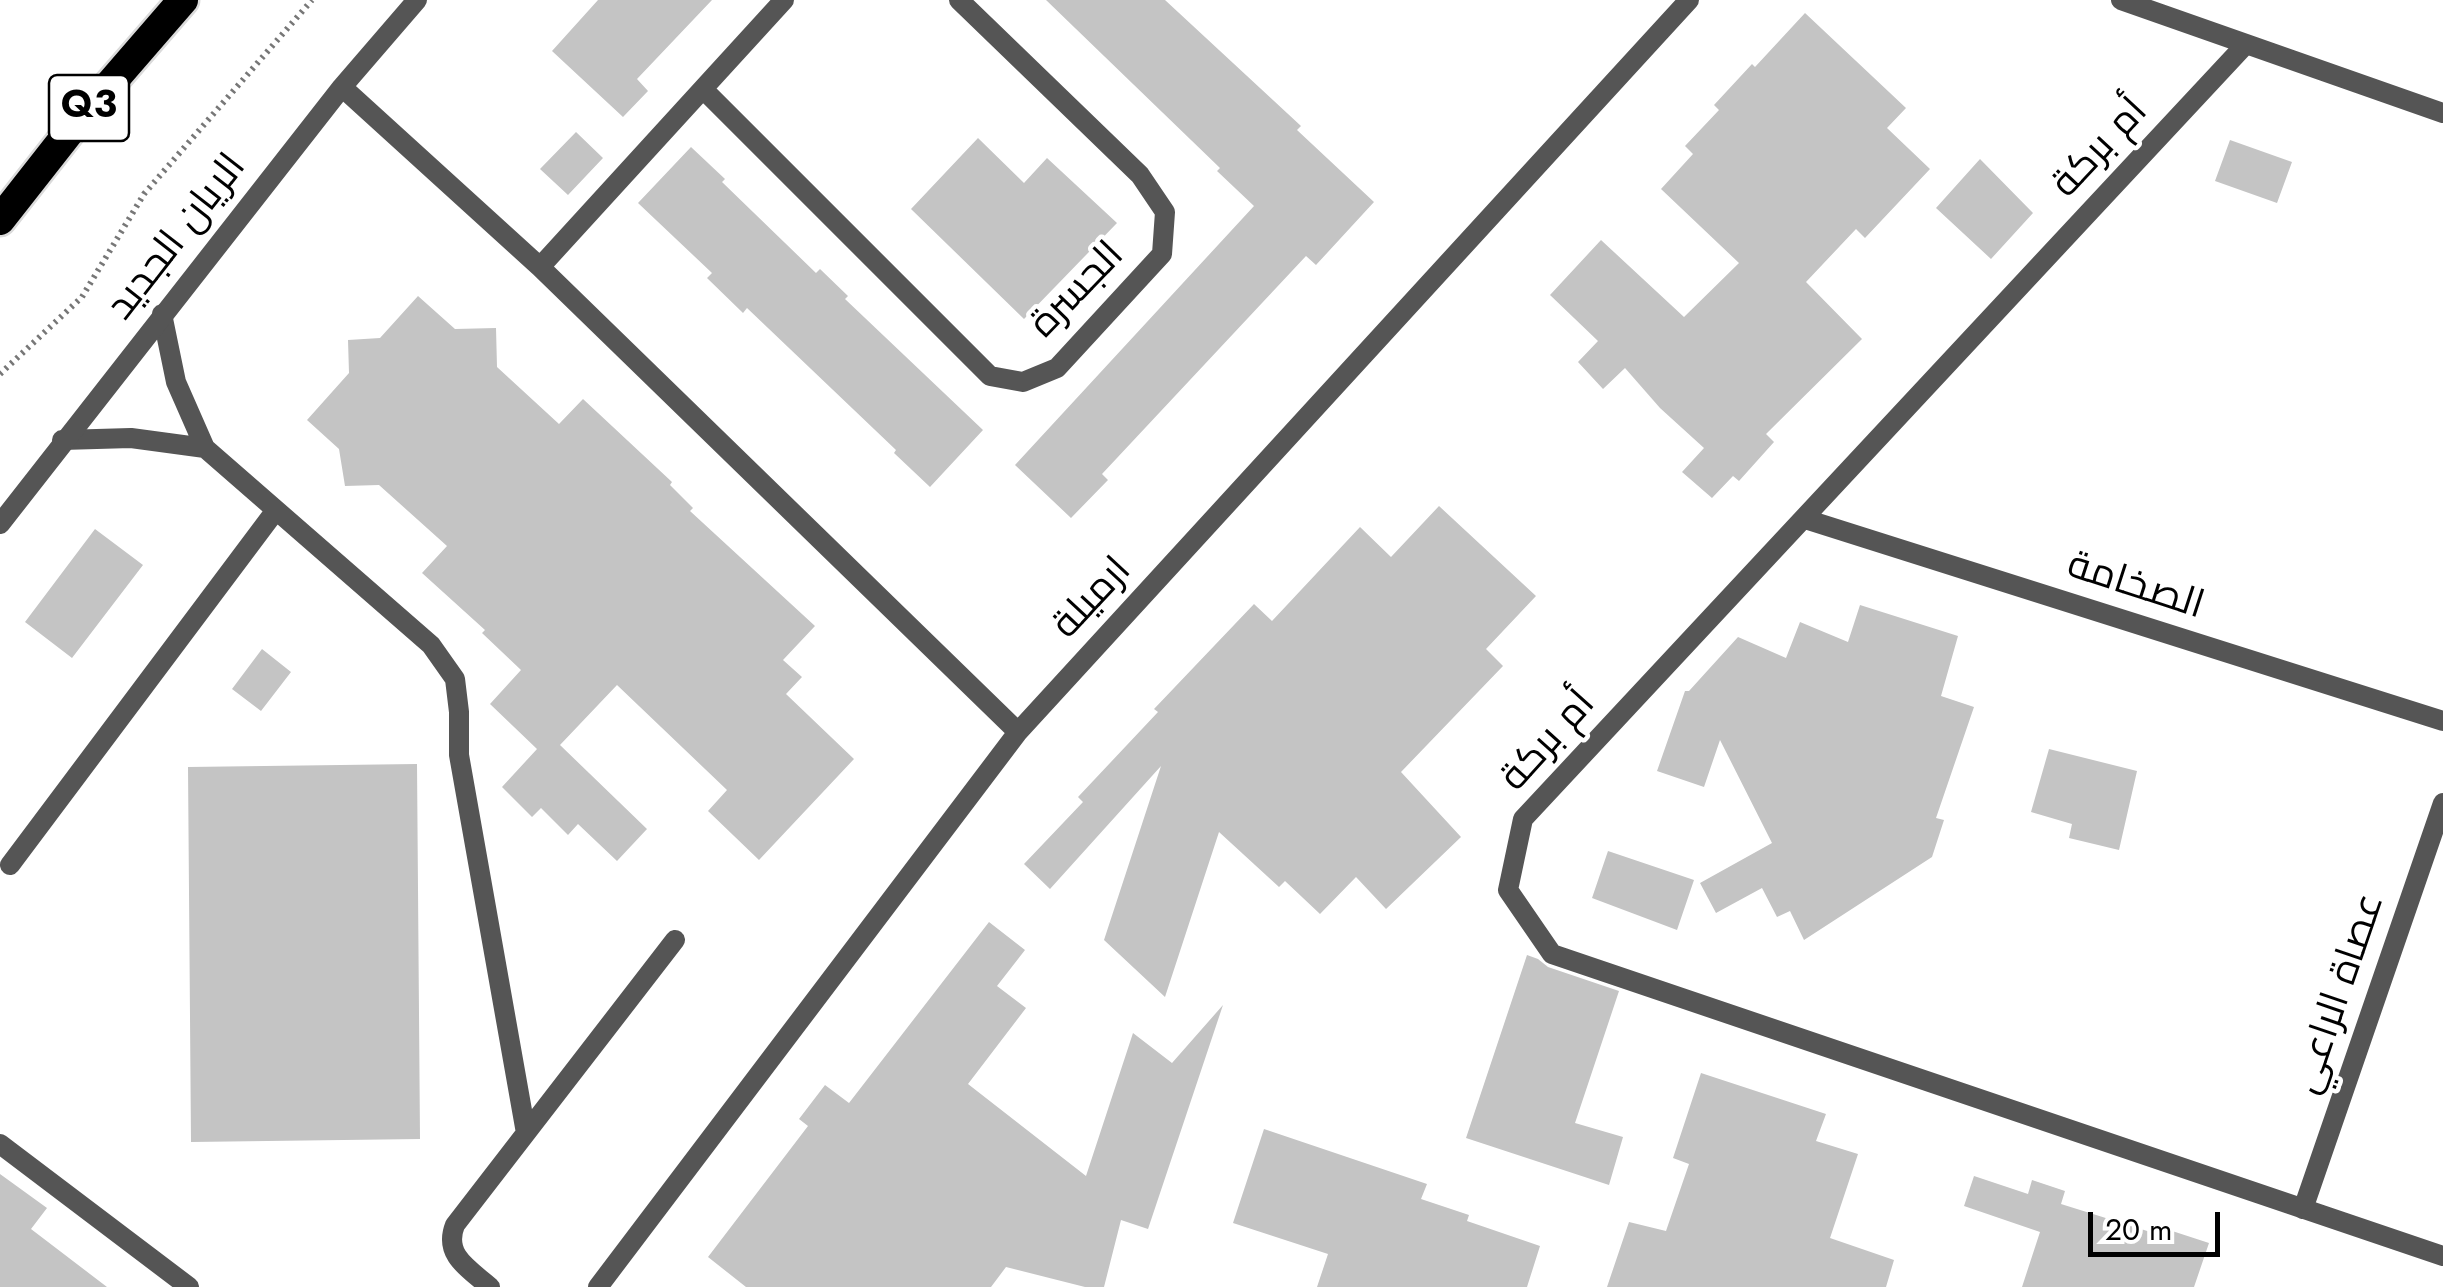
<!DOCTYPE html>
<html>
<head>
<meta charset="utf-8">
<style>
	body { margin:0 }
	#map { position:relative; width:2443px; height:1287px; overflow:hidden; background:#fff; font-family:Jost,sans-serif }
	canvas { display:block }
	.scale { position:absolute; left:2088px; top:1212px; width:132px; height:45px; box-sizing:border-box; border:5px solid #000; border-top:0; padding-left:12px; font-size:30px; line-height:35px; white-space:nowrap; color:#000; -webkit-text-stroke:8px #fff; paint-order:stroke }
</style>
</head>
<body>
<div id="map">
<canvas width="2443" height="1287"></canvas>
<div class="scale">20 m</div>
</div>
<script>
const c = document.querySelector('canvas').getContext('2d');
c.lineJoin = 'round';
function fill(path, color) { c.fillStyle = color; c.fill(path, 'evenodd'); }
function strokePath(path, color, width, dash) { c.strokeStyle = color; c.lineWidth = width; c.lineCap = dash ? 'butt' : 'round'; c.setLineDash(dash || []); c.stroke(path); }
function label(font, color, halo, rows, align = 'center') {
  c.font = font + ' Jost,Cairo,sans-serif'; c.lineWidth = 9; c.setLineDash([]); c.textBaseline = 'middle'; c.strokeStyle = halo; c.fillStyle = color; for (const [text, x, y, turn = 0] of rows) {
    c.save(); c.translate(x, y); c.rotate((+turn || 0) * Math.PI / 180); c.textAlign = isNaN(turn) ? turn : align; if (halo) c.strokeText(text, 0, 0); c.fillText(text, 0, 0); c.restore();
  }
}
fill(new Path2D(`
	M 598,0 L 712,0 L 637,79 L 648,91 L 623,117 L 552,51 Z
	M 1046,0 L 1165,0 L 1301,126 L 1297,130 L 1374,202 L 1316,265 L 1306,256 L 1102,474 L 1108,480 L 1071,518 L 1015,465 L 1254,206 L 1217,171 L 1220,168 Z
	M 1805,13 L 1906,108 L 1887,128 L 1930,169 L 1865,238 L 1856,229 L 1806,282 L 1862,339 L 1766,434 L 1774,442 L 1739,481 L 1733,476 L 1712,498 L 1682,472 L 1704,448 L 1660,408 L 1625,368 L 1603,389 L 1578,362 L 1598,341 L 1550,295 L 1601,240 L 1684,317 L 1739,263 L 1661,189 L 1693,154 L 1685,146 L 1719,110 L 1714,105 L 1752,64 L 1755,67 Z
	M 576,132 L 603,158 L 568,195 L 540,169 Z
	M 978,138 L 1024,183 L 1047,158 L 1117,223 L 1024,319 L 911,209 Z
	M 2230,140 L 2292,162 L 2277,203 L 2215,181 Z
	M 691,147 L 725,179 L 722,182 L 816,273 L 820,269 L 848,296 L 845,299 L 983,430 L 930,487 L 894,453 L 896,450 L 747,308 L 743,313 L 707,278 L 712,273 L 638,203 Z
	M 1980,159 L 2033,213 L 1991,259 L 1936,208 Z
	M 418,296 L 455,329 L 496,328 L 497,367 L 559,424 L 583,399 L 672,482 L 670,485 L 693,508 L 690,511 L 815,626 L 783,660 L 802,677 L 786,694 L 854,759 L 759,860 L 708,811 L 727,790 L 617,685 L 560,745 L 647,829 L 617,861 L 578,824 L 568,835 L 541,808 L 532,817 L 502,787 L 537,749 L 490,704 L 521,670 L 482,633 L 485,630 L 422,573 L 447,546 L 379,485 L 345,486 L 339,449 L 307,420 L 349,373 L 348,340 L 380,338 Z
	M 1439,506 L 1536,596 L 1486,649 L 1503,666 L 1401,772 L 1461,837 L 1386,909 L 1356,877 L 1320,914 L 1285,881 L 1279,887 L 1219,832 L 1165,997 L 1104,940 L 1161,766 L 1050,889 L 1024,864 L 1083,802 L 1078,797 L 1158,712 L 1154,709 L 1254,604 L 1272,621 L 1360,527 L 1391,557 Z
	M 95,529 L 143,565 L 72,658 L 25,622 Z
	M 1860,605 L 1958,636 L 1941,696 L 1974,707 L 1936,818 L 1944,820 L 1932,857 L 1804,940 L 1790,911 L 1777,917 L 1762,888 L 1716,913 L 1700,883 L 1772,843 L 1720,740 L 1704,787 L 1657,771 L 1685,691 L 1689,691 L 1738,637 L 1786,658 L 1800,622 L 1848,642 Z
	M 262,649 L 291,672 L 261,711 L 232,689 Z
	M 2049,749 L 2137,771 L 2119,850 L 2069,838 L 2072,824 L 2031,812 Z
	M 417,764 L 420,1139 L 191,1142 L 188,767 Z
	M 1608,851 L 1694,880 L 1677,930 L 1592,898 Z
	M 989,922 L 1025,950 L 997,986 L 1026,1008 L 968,1084 L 1086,1176 L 1133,1033 L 1172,1063 L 1223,1005 L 1148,1229 L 1121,1220 L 1104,1287 L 1085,1287 L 1006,1267 L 991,1287 L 746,1287 L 708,1257 L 808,1126 L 799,1119 L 825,1085 L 849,1103 Z
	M 1527,955 L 1538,959 L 1548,967 L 1619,991 L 1575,1123 L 1623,1137 L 1609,1185 L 1466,1138 Z
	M 1701,1073 L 1826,1114 L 1816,1141 L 1858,1154 L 1830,1238 L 1894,1260 L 1886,1287 L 1607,1287 L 1629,1222 L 1666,1231 L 1689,1164 L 1673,1158 Z
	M 1264,1129 L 1427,1184 L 1421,1199 L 1469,1215 L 1467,1221 L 1540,1246 L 1527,1287 L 1317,1287 L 1328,1254 L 1233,1223 Z
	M 0,1174 L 47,1208 L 31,1229 L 107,1287 L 0,1287 Z
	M 1974,1176 L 2028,1194 L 2032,1180 L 2065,1191 L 2061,1204 L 2160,1235 L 2163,1228 L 2209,1243 L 2194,1287 L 2022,1287 L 2040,1232 L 1964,1206 Z`), '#c4c4c4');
const highway = new Path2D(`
	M 0,220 L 73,127 L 183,0`);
strokePath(highway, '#dbdbdb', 35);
strokePath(new Path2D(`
	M 0,374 L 82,297 L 144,194 L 312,0`), '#777', 6, [2.5, 5]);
strokePath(new Path2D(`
	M 162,314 L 176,382 L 205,448 L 431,645 L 455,679 L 459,712 L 459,755 L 526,1133
	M 62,440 L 131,438 L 205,448
	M 10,865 L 276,510
	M 0,1144 L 189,1287
	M 490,1287 C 469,1269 443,1255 455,1225 L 675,940`), '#555', 20);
strokePath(new Path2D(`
	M 2121,0 L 2443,113
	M 2246,44 L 1523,819 L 1508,890 L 1552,954 L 2443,1256
	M 342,87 L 540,267 L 1018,732
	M 704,90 L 990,376 L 1023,382 L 1057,368 L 1162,254 L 1165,212 L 1140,175 L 959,0
	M 540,267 L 784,0
	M 1805,519 L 2443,721
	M 0,524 L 342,87 L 417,0
	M 2303,1209 L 2443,803
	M 598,1287 L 1018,732 L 1689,0`), '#555', 20);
strokePath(highway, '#000', 30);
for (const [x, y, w] of [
	[89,108,80]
]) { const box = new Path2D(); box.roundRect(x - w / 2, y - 33, w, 66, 8); c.fillStyle = '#fff'; c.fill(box); strokePath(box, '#000', 2.5); }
label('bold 38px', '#000', null, [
	["Q3",89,108]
]);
label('40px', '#000', '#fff', [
	["أم بركة",2101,149,-47],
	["الريان الجديد",178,238,-52],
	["الجسرة",1078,291,-46],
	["الصخامة",2135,587,18],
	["ارميلة",1093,599,-47],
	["أم بركة",1549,742,-48],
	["عصاة الراعي",2340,994,-71]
]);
</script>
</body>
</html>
